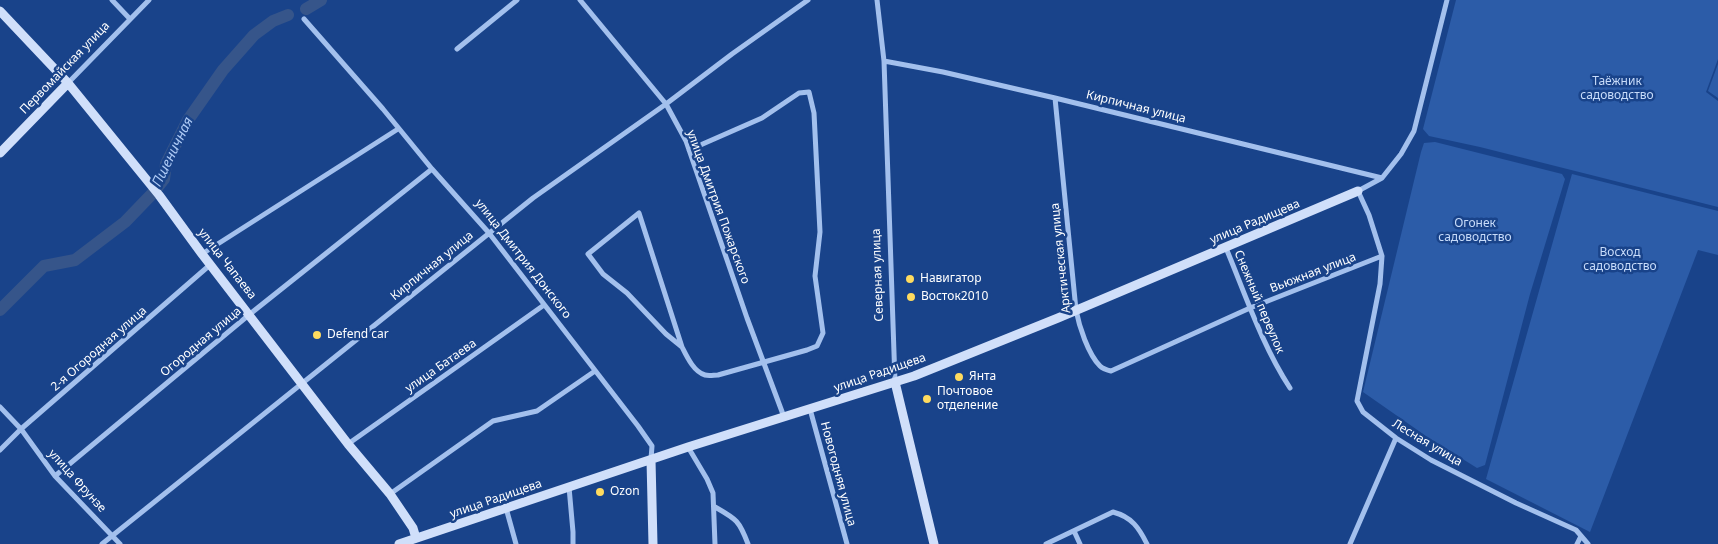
<!DOCTYPE html>
<html>
<head>
<meta charset="utf-8">
<style>
	body { margin:0 }
	canvas { display:block; background:#19438a }
</style>
</head>
<body>
<canvas width="1718" height="544"></canvas>
<script>
const c = document.querySelector('canvas').getContext('2d');
c.lineJoin = 'round';
function fill(path, color) { c.fillStyle = color; c.fill(path, 'evenodd'); }
function strokePath(path, color, width, dash) { c.strokeStyle = color; c.lineWidth = width; c.lineCap = dash ? 'butt' : 'round'; c.setLineDash(dash || []); c.stroke(path); }
function label(font, color, halo, rows, align = 'center') {
  c.font = font + ' "Noto Sans",sans-serif'; c.lineWidth = 5; c.setLineDash([]); c.textBaseline = 'middle'; c.strokeStyle = halo; c.fillStyle = color; for (const [text, x, y, turn = 0] of rows) {
    c.save(); c.translate(x, y); c.rotate((+turn || 0) * Math.PI / 180); c.textAlign = isNaN(turn) ? turn : align; if (halo) c.strokeText(text, 0, 0); c.fillText(text, 0, 0); c.restore();
  }
}
fill(new Path2D(`
	M 1456,0 L 1718,0 L 1718,59 L 1706,92 L 1718,101 L 1718,207 L 1480,147 L 1429,136 L 1423,129 Z
	M 1718,64 L 1718,98 L 1708,91 Z
	M 1435,142 L 1562,174 L 1565,179 L 1530,294 L 1485,465 L 1477,468 L 1426,436 L 1363,392 L 1421,152 L 1424,143 Z
	M 1572,174 L 1718,211 L 1718,255 L 1698,250 L 1590,532 L 1486,479 Z`), '#2c5ca8');
strokePath(new Path2D(`
	M 306,9 L 321,0
	M 0,310 L 44,266 L 75,260 L 125,222 L 152,194 L 164,179 L 166,164 L 188,120 L 223,70 L 254,35 L 273,21 L 288,15`), '#36558a', 12);
strokePath(new Path2D(`
	M 112,0 L 130,19
	M 580,0 L 666,104 L 686,141 L 747,318 L 784,417
	M 877,0 L 884,61 L 895,382
	M 1447,0 L 1414,131 L 1401,154 L 1382,178 L 1358,191 L 1369,215 L 1382,256 L 1380,284 L 1357,401 L 1363,412 L 1396,438 L 1431,460 L 1516,503 L 1576,530 L 1588,544
	M 304,19 L 383,109 L 432,169 L 489,233 L 638,426 L 652,446 L 651,459
	M 457,49 L 517,0
	M 884,61 L 943,72 L 1055,98 L 1382,178
	M 68,83 L 149,0
	M 1055,98 L 1076,310 C 1079,326 1088,354 1100,366 C 1103,369 1107,370 1111,371 L 1250,308 L 1382,256
	M 639,213 L 682,347 L 666,334 L 627,293 L 603,274 L 588,254 Z
	M 1226,248 C 1246,296 1262,345 1290,388
	M 202,254 L 398,129
	M 682,347 C 687,357 694,372 705,375 C 709,376 714,375 718,375 L 807,350 L 817,346 L 823,333 L 815,276 L 820,232 L 814,113 L 809,92 L 799,93 L 762,118 L 689,150
	M 0,407 L 21,429 L 55,476 L 120,544
	M 810,409 L 847,544
	M 348,444 L 544,305
	M 688,447 L 707,479 L 713,493 L 715,544
	M 0,450 L 21,429 L 211,264
	M 55,476 L 250,314 L 432,169
	M 569,487 L 573,532 L 573,544
	M 390,494 L 493,421 L 537,411 L 595,371
	M 715,507 C 736,519 739,520 748,544
	M 506,508 L 516,544
	M 1074,531 L 1080,544
	M 102,544 L 533,198 L 666,104 L 732,54 L 808,0
	M 1046,544 L 1113,512 C 1132,517 1139,528 1147,544
	M 1350,544 L 1396,438
	M 1577,544 L 1581,536`), '#a3c0ed', 5);
strokePath(new Path2D(`
	M 0,11 L 68,83 L 159,195 L 202,254 L 348,444 L 390,494 L 413,528 L 416,538
	M 0,153 L 68,83
	M 895,382 L 934,544
	M 651,460 L 653,544
	M 399,544 L 688,447 L 914,376 L 1058,318 L 1358,191`), '#d0dffa', 9);
for (const [x, y, r, color] of [
	[910,279,5,"#ffdb5f"],
	[911,297,5,"#ffdb5f"],
	[317,335,5,"#ffdb5f"],
	[959,377,5,"#ffdb5f"],
	[927,399,5,"#ffdb5f"],
	[600,492,5,"#ffdb5f"]
]) { const dot = new Path2D(); dot.arc(x, y, r, 0, 2 * Math.PI); c.fillStyle = color; c.fill(dot); strokePath(dot, '#19438a', 2); }
label('12px', '#fff', '#19438a', [
	["Первомайская улица",65,68,-46],
	["Кирпичная улица",1136,107,14],
	["улица Дмитрия Пожарского",718,207,70],
	["улица Радищева",1255,222,-23],
	["Арктическая улица",1061,258,-96],
	["улица Дмитрия Донского",523,259,52],
	["улица Чапаева",227,264,52],
	["Кирпичная улица",432,266,-39],
	["Вьюжная улица",1313,273,-21],
	["Северная улица",878,275,-92],
	["Снежный переулок",1259,302,67],
	["Огородная улица",201,342,-40],
	["2-я Огородная улица",99,349,-41],
	["улица Батаева",441,366,-35],
	["улица Радищева",880,373,-19],
	["Лесная улица",1427,443,31],
	["Новогодняя улица",838,474,75],
	["улица Фрунзе",77,481,48],
	["улица Радищева",496,499,-19]
]);
label('12px', '#c8dcfa', '#19438a', [
	["Таёжник",1617,82],
	["садоводство",1617,96],
	["Огонек",1475,224],
	["садоводство",1475,238],
	["Восход",1620,253],
	["садоводство",1620,267]
]);
label('12px', '#fff', '#19438a', [
	["Навигатор",920,279],
	["Восток2010",921,297],
	["Defend car",327,335],
	["Янта",969,377],
	["Почтовое",937,392],
	["отделение",937,406],
	["Ozon",610,492]
], 'left');
label('italic 14px', '#aecaf5', '#19438a', [
	["Пшеничная",173,152,-64]
]);
</script>
</body>
</html>
